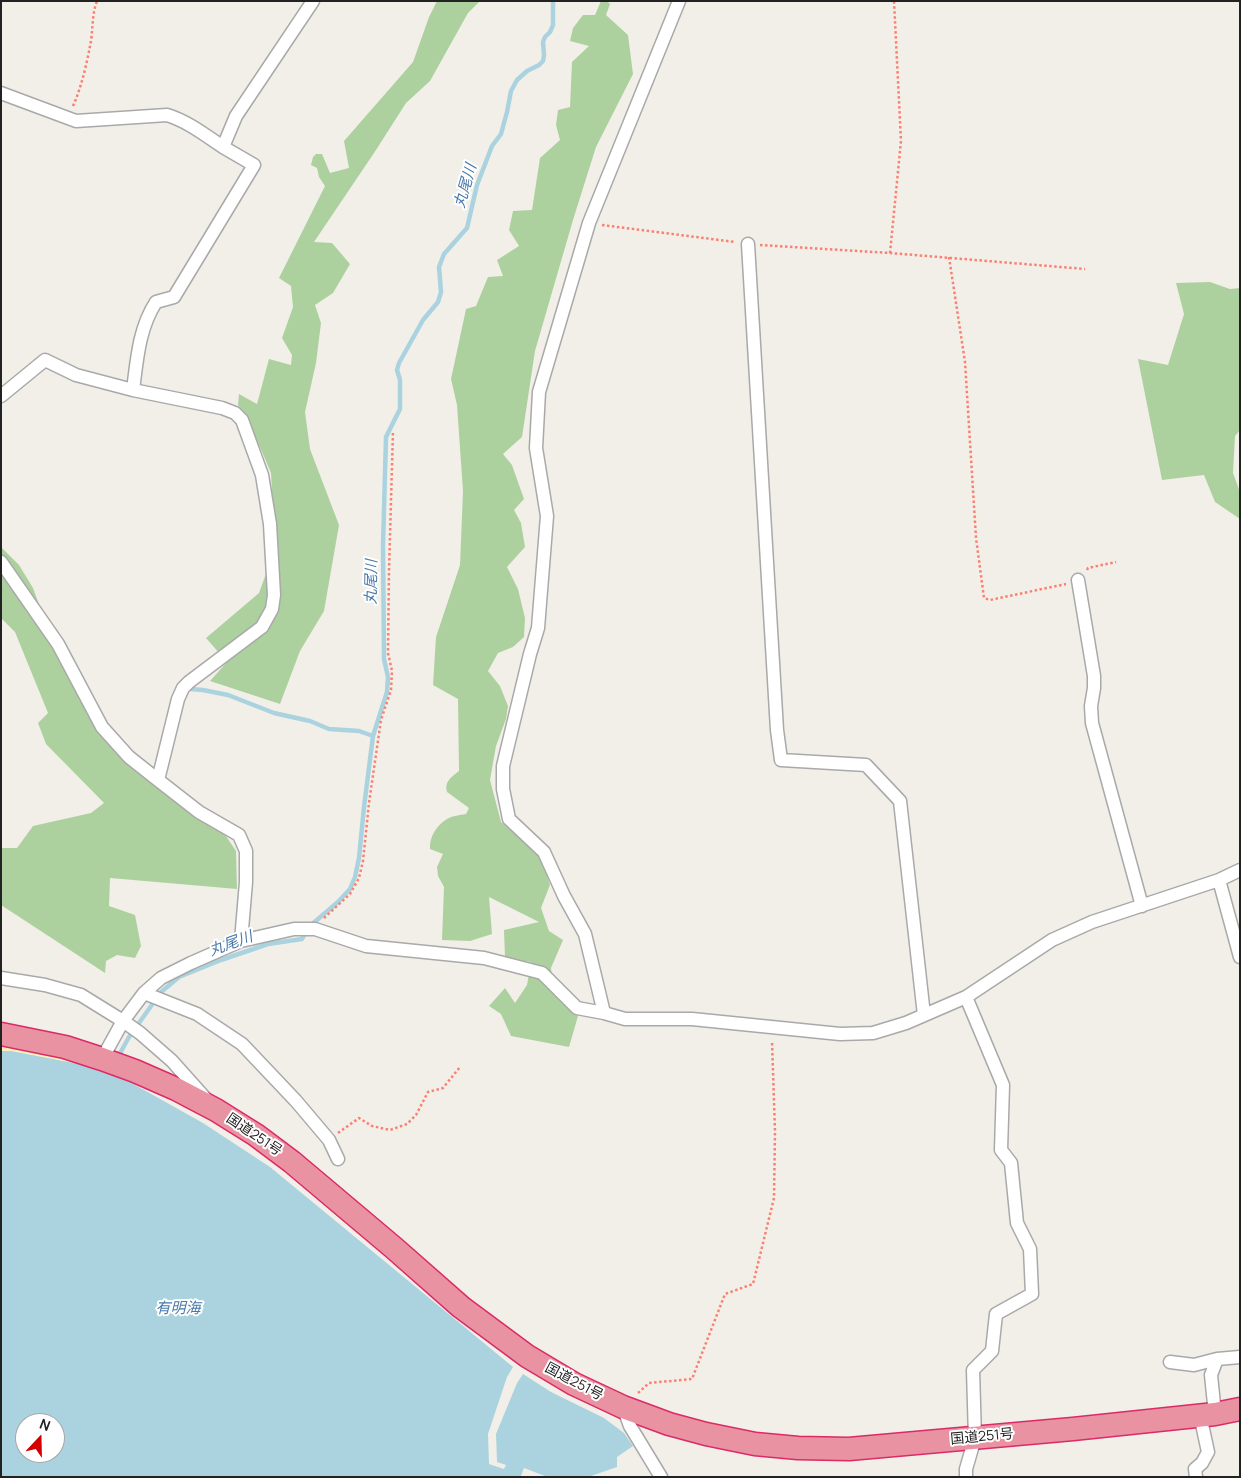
<!DOCTYPE html>
<html>
<head>
<meta charset="utf-8">
<style>
	body { margin:0 }
	#map { position:relative; width:1241px; height:1478px; overflow:hidden; background:#f2efe9; font-family:Manrope,sans-serif }
	canvas { display:block }
	.frame { position:absolute; inset:0; border:2px solid #222; pointer-events:none }
	.north { position:absolute; left:15px; top:1413px; width:50px; height:50px; box-sizing:border-box; background:#fff; border:1px solid #a7a7a7; border-radius:50%; rotate:21deg; font-size:14px; font-weight:700; line-height:20px; text-align:center; color:#222 }
	.north::after { content:''; display:block; margin:auto; width:18px; height:22px; background:#d40000; clip-path:polygon(50% 0,100% 100%,50% 72%,0 100%) }
</style>
</head>
<body>
<div id="map">
<canvas width="1241" height="1478"></canvas>
<div class="frame"></div>
<div class="north">N</div>
</div>
<script>
const c = document.querySelector('canvas').getContext('2d');
c.lineJoin = 'round';
function fill(path, color) { c.fillStyle = color; c.fill(path, 'evenodd'); }
function strokePath(path, color, width, dash) { c.strokeStyle = color; c.lineWidth = width; c.lineCap = dash ? 'butt' : 'round'; c.setLineDash(dash || []); c.stroke(path); }
function label(font, color, halo, rows, align = 'center') {
  c.font = font + ' Manrope,"Noto Sans JP",sans-serif'; c.lineWidth = 4; c.setLineDash([]); c.textBaseline = 'middle'; c.strokeStyle = halo; c.fillStyle = color; for (const [text, x, y, turn = 0] of rows) {
    c.save(); c.translate(x, y); c.rotate((+turn || 0) * Math.PI / 180); c.textAlign = isNaN(turn) ? turn : align; if (halo) c.strokeText(text, 0, 0); c.fillText(text, 0, 0); c.restore();
  }
}
fill(new Path2D(`
	M 437,1 L 480,1 L 468,13 L 430,81 L 406,103 L 376,150 L 314,242 L 332,243 L 350,264 L 333,293 L 315,305 L 321,323 L 316,363 L 305,412 L 310,449 L 339,525 L 324,611 L 300,651 L 280,704 L 210,681 L 227,662 L 206,638 L 259,593 L 275,549 L 271,473 L 257,440 L 238,405 L 239,394 L 257,404 L 269,359 L 291,365 L 292,355 L 282,338 L 293,307 L 291,286 L 279,278 L 325,186 L 319,177 L 317,168 L 311,165 L 313,157 L 316,154 L 322,154 L 330,173 L 349,168 L 344,141 L 413,62 L 429,17 Z
	M 601,1 L 607,1 L 610,4 L 606,15 L 628,35 L 633,74 L 596,147 L 573,220 L 535,351 L 522,437 L 503,454 L 512,465 L 524,499 L 514,510 L 521,523 L 525,547 L 507,567 L 518,589 L 525,618 L 524,637 L 513,647 L 498,653 L 488,671 L 500,686 L 508,706 L 506,719 L 496,746 L 490,780 L 501,822 L 541,857 L 550,885 L 541,908 L 549,931 L 563,940 L 551,968 L 554,995 L 578,1016 L 569,1047 L 511,1036 L 501,1014 L 489,1006 L 505,988 L 515,1003 L 527,985 L 531,962 L 505,958 L 504,930 L 539,922 L 489,897 L 492,934 L 470,941 L 442,940 L 444,887 L 438,876 L 437,867 L 443,854 L 430,849 C 429,837 437,825 447,819 C 452,816 460,815 466,814 L 469,808 L 447,792 C 444,782 451,777 459,771 L 458,699 L 433,685 L 436,637 L 460,565 L 463,491 L 457,405 L 451,379 L 466,309 L 476,306 L 488,277 L 503,276 L 497,260 L 519,246 L 509,230 L 513,211 L 532,210 L 540,158 L 560,140 L 556,125 L 558,110 L 570,107 L 572,62 L 589,46 L 570,41 L 573,28 L 583,15 L 595,15 Z
	M 1210,282 L 1230,289 L 1240,288 L 1240,430 L 1235,436 L 1233,473 L 1240,492 L 1240,519 L 1215,502 L 1204,475 L 1162,480 L 1138,359 L 1168,365 L 1184,314 L 1176,283 Z
	M 1,547 L 19,565 L 33,588 L 54,645 L 97,732 L 161,790 L 226,836 L 236,851 L 237,889 L 110,878 L 109,906 L 135,915 L 141,946 L 135,958 L 117,955 L 106,961 L 105,973 L 1,905 L 1,848 L 17,848 L 33,826 L 91,813 L 104,803 L 46,744 L 38,723 L 48,713 L 15,632 L 1,618 Z`), '#add19e');
fill(new Path2D(`
	M 1,1042 L 52,1054 L 79,1064 L 11,1051 L 1,1051 Z`), '#fff1ba');
fill(new Path2D(`
	M 1,1051 L 11,1051 L 79,1064 L 128,1081 L 203,1123 L 270,1167 L 513,1367 L 507,1377 L 488,1434 L 489,1464 L 504,1469 L 506,1465 L 497,1462 L 496,1434 L 517,1383 L 523,1374 L 551,1392 L 604,1418 L 624,1433 L 633,1446 L 617,1457 L 617,1467 L 588,1477 L 545,1476 L 524,1468 L 521,1476 L 522,1477 L 1,1477 ZM 25,1423 L 55,1423 L 55,1453 L 25,1453 Z`), '#aad3df');
strokePath(new Path2D(`
	M 191,689 L 203,690 L 228,695 L 274,713 L 310,721 L 329,729 L 359,731 L 373,736
	M 311,925 L 338,902 L 350,889 L 355,877 L 359,858 L 364,807 L 373,736 L 387,692 L 388,677 L 384,659 L 383,545 L 386,437 L 400,409 L 400,380 L 397,370 L 399,363 L 423,320 L 438,302 L 441,292 L 439,267 L 444,254 L 467,228 L 477,185 L 492,146 L 501,134 L 507,112 L 511,91 L 517,80 L 527,71 L 539,65 L 543,61 L 544,55 L 543,42 L 545,37 L 550,32 L 553,25 L 553,1
	M 118,1057 L 129,1037 L 161,992 L 179,977 L 221,960 L 268,944 L 302,939 L 306,932`), '#aad3df', 4.5);
const street = new Path2D(`
	M 1,93 L 76,121 L 167,115 C 187,121 205,135 223,147
	M 748,244 L 777,730 L 781,760 L 866,765 L 900,801 L 924,1015
	M 1,396 L 45,360 L 76,375 L 133,390
	M 1,562 L 58,644 L 102,727 L 129,757 L 158,780
	M 1078,580 L 1094,676 L 1094,688 L 1091,706 L 1092,723 L 1142,906
	M 1219,880 L 1240,957
	M 241,941 L 246,882 L 246,851 L 239,835 L 199,812 L 158,780 L 178,699 L 183,688 L 189,682 L 262,627 L 272,609 L 274,595 L 270,524 L 262,475 L 242,420 L 235,413 L 222,408 L 133,390 C 137,359 139,328 156,302 L 174,297 L 254,165 L 223,147 L 236,116 L 313,1
	M 1,978 L 45,985 L 81,995 L 123,1021 L 140,1033 L 172,1061 L 206,1099
	M 144,993 L 197,1014 L 242,1044 L 296,1101 L 329,1140 L 338,1159
	M 966,997 L 1003,1085 L 1001,1150 L 1011,1163 L 1017,1223 L 1030,1249 L 1032,1294 L 996,1314 L 992,1351 L 973,1370 L 975,1438 L 966,1469 L 966,1477
	M 604,1013 L 585,934 L 564,896 L 544,852 L 509,819 L 503,789 L 503,766 L 530,654 L 538,628 L 547,516 L 536,448 L 539,392 L 589,223 L 679,1
	M 102,1059 L 123,1021 L 144,993 L 161,978 L 191,963 L 241,941 L 294,929 L 315,929 L 366,946 L 484,958 L 542,973 L 577,1008 L 604,1013 L 625,1019 L 692,1019 L 840,1034 L 873,1033 L 906,1023 L 966,997 L 1052,940 L 1092,922 L 1219,880 L 1240,870
	M 1170,1362 L 1194,1365 L 1217,1359 L 1240,1357
	M 623,1407 L 630,1426 L 661,1477
	M 1215,1414 L 1211,1375 L 1217,1359
	M 1196,1477 L 1195,1469 L 1202,1463 L 1208,1452 L 1200,1415`);
const highway = new Path2D(`
	M 1,1034 L 65,1047 L 102,1059 L 135,1071 L 176,1089 L 216,1110 L 256,1135 L 292,1162 L 394,1248 L 461,1307 L 527,1356 L 574,1384 L 623,1407 L 669,1424 L 706,1434 L 755,1444 L 798,1448 L 849,1449 L 1073,1429 L 1215,1414 L 1240,1409`);
strokePath(street, '#a9a9a9', 15);
strokePath(highway, '#dc2a67', 25);
strokePath(new Path2D(`
	M 73,106 C 82,86 87,62 91,41 C 93,27 92,14 97,1
	M 602,225 L 735,242
	M 760,245 L 890,253 L 1085,269
	M 890,253 L 901,141 L 894,1
	M 949,257 L 965,362 L 976,538 L 984,598 L 990,600 L 1066,584
	M 1087,570 L 1088,568 L 1116,562
	M 324,918 L 350,894 L 359,878 L 363,861 L 369,803 L 381,720 L 391,690 L 392,671 L 388,653 L 389,571 L 393,431
	M 338,1133 L 359,1118 L 372,1126 L 390,1130 L 407,1124 L 416,1115 L 428,1092 L 443,1088 L 460,1067
	M 638,1393 L 649,1383 L 692,1379 L 725,1294 L 753,1284 L 774,1198 L 775,1132 L 772,1041`), '#fa8072', 2.5, [2.5, 2.5]);
strokePath(street, '#fff', 12);
strokePath(highway, '#e892a2', 22);
label('14px', '#222', '#fff', [
	["国道251号",254,1135,34],
	["国道251号",574,1382,28],
	["国道251号",982,1437,-5]
]);
label('italic 15px', '#4a7aab', '#fff', [
	["丸尾川",466,186,-74],
	["丸尾川",372,582,-89],
	["丸尾川",231,944,-20],
	["有明海",178,1309]
]);
</script>
</body>
</html>
